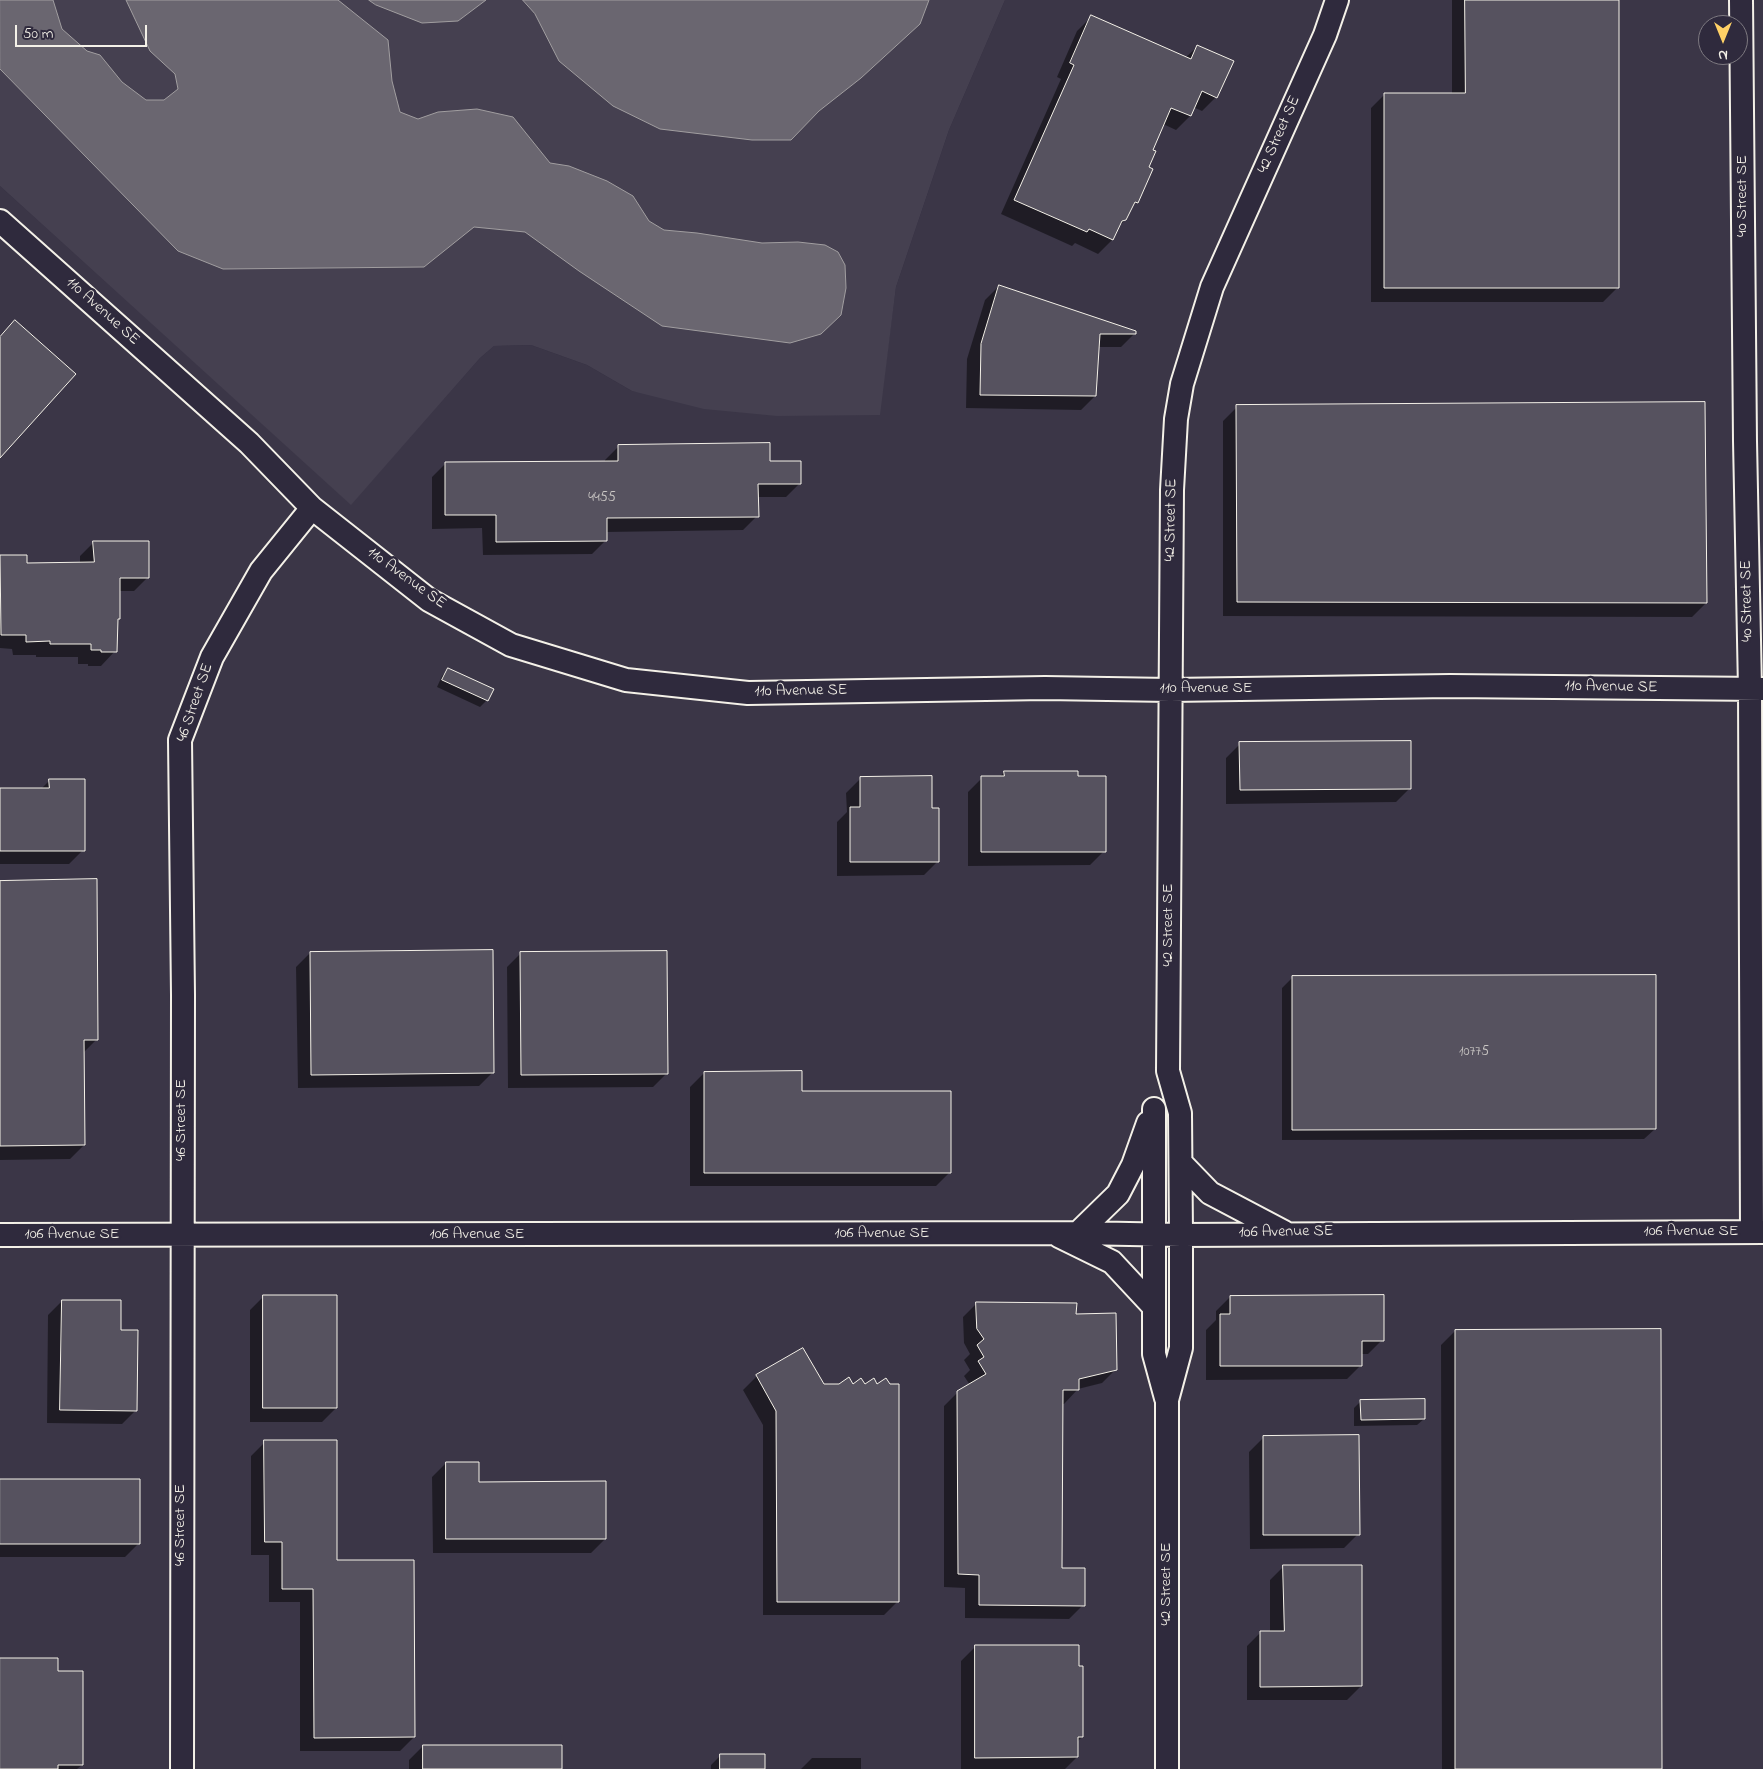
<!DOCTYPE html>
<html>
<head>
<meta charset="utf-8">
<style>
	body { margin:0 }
	#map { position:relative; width:1763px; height:1769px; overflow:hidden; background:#2f2a3d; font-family:"Indie Flower",sans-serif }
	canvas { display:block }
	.north { position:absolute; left:1698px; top:15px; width:50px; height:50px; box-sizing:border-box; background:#2f2a3d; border:1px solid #7e7a81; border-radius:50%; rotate:180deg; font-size:14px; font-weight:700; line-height:20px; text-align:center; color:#f4f1e8 }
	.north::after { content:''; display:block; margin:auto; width:18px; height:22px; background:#ffd166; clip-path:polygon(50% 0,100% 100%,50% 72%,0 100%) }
	.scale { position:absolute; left:15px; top:25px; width:132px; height:22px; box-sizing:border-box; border:2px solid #f4f1e8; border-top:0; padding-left:6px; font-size:15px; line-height:18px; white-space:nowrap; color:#f4f1e8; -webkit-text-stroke:4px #2f2a3d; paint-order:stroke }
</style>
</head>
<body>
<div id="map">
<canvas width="1763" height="1769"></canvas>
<div class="north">N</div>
<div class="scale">50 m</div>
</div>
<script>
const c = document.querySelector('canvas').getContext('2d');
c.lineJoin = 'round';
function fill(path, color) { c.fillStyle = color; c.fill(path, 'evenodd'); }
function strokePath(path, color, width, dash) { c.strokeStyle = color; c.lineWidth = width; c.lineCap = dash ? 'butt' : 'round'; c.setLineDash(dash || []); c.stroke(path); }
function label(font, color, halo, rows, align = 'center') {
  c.font = font + ' "Indie Flower",sans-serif'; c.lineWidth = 5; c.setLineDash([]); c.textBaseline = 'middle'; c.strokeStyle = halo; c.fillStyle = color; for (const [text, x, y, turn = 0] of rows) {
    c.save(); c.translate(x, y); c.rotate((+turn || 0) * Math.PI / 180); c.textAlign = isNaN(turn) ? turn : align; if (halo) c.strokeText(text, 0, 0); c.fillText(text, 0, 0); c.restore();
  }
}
fill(new Path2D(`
	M 1005,0 L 1763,0 L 1763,1769 L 0,1769 L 0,186 L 351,504 L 480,358 L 494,346 L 531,345 L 587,365 L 632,391 L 879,415 L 896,287 L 949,130 ZM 1708,25 L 1738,25 L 1738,55 L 1708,55 Z`), '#3b3647');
fill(new Path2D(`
	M 0,0 L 1005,0 L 949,130 L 896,287 L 880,415 L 777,416 L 704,409 L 632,391 L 587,365 L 531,345 L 494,346 L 480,358 L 351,505 L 0,186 Z`), '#454050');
const water = new Path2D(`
	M 0,0 L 53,0 L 62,29 L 87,51 L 100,55 L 122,82 L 146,100 L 164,100 L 178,89 L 175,74 L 150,51 L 126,0 L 338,0 L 388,40 L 392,81 L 400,112 L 418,119 L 438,112 L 477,109 L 513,117 L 550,163 L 569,166 L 607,181 L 633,196 L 649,221 L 664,230 L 697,233 L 762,243 L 798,242 L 825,245 L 838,252 L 845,265 L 846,288 L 841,315 L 821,334 L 790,343 L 662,326 L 579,271 L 525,232 L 474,227 L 424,267 L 223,269 L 178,251 L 0,69 Z
	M 369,0 L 486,0 L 458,21 L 422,23 L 376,5 Z
	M 523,0 L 929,0 L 920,24 L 861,78 L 819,111 L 791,140 L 752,140 L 660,129 L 613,106 L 559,61 L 535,14 Z`);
fill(water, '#6a6670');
strokePath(water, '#a19ea0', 1);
fill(new Path2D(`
	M 1452,0 L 1617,0 L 1617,288 L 1603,302 L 1371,302 L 1371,108 L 1385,94 L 1452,94 Z
	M 1091,17 L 1185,58 L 1198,46 L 1216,97 L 1202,111 L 1193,107 L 1190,116 L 1176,130 L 1163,124 L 1151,151 L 1136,202 L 1130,208 L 1125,220 L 1118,227 L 1112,240 L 1098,254 L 1075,243 L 1072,246 L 1001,214 L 1061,79 L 1057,77 L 1077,31 Z
	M 999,286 L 1135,333 L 1121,347 L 1098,347 L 1095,396 L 1081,410 L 966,408 L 967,359 L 985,300 Z
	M 1237,407 L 1706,603 L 1692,617 L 1223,616 L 1223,421 Z
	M 619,446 L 800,483 L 786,497 L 757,497 L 757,516 L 743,530 L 606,532 L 606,540 L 592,554 L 483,555 L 482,528 L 432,529 L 432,477 L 446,463 L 605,462 L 605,460 Z
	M 94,542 L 148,577 L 134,591 L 119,591 L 119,619 L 117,621 L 115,651 L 101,666 L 88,666 L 88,664 L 78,664 L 78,657 L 36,657 L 36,655 L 13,655 L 12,649 L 0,648 L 0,557 L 26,556 L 26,564 L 80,564 L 80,556 Z
	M 448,670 L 487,700 L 480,707 L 437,687 L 442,676 Z
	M 1240,744 L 1410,788 L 1396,802 L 1226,804 L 1226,758 Z
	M 1004,772 L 1077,778 L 1104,851 L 1090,865 L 968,866 L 968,792 L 982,778 L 999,778 Z
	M 860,779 L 931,809 L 938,861 L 924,875 L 837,876 L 837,822 L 847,812 L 846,793 Z
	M 49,781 L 83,850 L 69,864 L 0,864 L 0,789 L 41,789 Z
	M 0,882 L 97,1039 L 83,1053 L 84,1145 L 70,1159 L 0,1160 Z
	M 310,953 L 493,1072 L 479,1086 L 298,1088 L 296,967 Z
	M 521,953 L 667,1073 L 653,1087 L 508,1088 L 507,967 Z
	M 1292,978 L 1655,1129 L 1644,1139 L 1282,1140 L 1282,988 Z
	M 704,1073 L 800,1092 L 950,1172 L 936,1186 L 690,1186 L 690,1087 Z
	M 264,1296 L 336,1408 L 322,1422 L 250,1422 L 250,1310 Z
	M 1230,1297 L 1382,1340 L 1368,1354 L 1361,1354 L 1361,1365 L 1347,1379 L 1206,1380 L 1206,1330 L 1216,1320 L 1216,1311 Z
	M 62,1301 L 119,1331 L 136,1410 L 122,1424 L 47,1423 L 48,1315 Z
	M 977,1303 L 1075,1316 L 1116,1369 L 1102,1383 L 1078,1389 L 1064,1404 L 1062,1404 L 1061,1569 L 1083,1605 L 1069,1619 L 965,1618 L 965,1588 L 944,1587 L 944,1406 L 958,1392 L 970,1385 L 964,1376 L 970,1370 L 964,1360 L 970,1354 L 964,1343 L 963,1317 Z
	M 1455,1331 L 1660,1769 L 1442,1769 L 1441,1345 Z
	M 757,1376 L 823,1385 L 853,1385 L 898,1601 L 884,1615 L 763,1615 L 763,1425 L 743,1390 Z
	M 1361,1401 L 1424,1419 L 1417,1425 L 1354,1426 L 1354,1408 Z
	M 1263,1438 L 1358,1534 L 1344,1548 L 1250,1549 L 1249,1452 Z
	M 265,1442 L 336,1561 L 414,1737 L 400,1751 L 300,1751 L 300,1602 L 269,1602 L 269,1555 L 251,1555 L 251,1456 Z
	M 446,1463 L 478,1483 L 605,1539 L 591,1553 L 433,1553 L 432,1477 Z
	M 0,1480 L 139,1543 L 125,1557 L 0,1557 Z
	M 1284,1566 L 1361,1686 L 1347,1700 L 1247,1700 L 1247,1646 L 1261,1632 L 1270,1632 L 1270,1580 Z
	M 975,1647 L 1082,1737 L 1077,1742 L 1077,1757 L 1065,1769 L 961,1769 L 961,1661 Z
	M 0,1659 L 56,1672 L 82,1765 L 77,1769 L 0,1769 Z
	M 423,1746 L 561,1769 L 409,1769 L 409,1760 Z
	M 721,1755 L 764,1769 L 711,1769 L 711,1765 Z
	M 812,1758 L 861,1758 L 861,1769 L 801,1769 Z`), '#0007');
const building = new Path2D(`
	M 1465,0 L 1619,0 L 1619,288 L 1384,288 L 1384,93 L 1465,93 Z
	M 1091,15 L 1191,59 L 1197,45 L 1234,61 L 1217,98 L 1202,91 L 1191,116 L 1171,108 L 1153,150 L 1156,151 L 1149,167 L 1153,169 L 1138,203 L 1135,202 L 1126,220 L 1122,221 L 1113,240 L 1089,229 L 1087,232 L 1014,200 L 1074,65 L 1070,63 Z
	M 999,285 L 1136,331 L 1136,334 L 1100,334 L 1096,396 L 980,395 L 981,344 Z
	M 15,320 L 76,374 L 0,458 L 0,337 Z
	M 1705,402 L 1707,603 L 1237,602 L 1236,405 Z
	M 770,443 L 770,461 L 801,461 L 801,484 L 758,484 L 759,517 L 607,518 L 607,541 L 496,542 L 496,515 L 445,515 L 445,462 L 618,461 L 618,445 Z
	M 93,541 L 149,541 L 149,578 L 120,578 L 120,619 L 118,619 L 117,652 L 101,652 L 101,650 L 91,650 L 91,644 L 50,644 L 50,641 L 26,642 L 26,635 L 1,635 L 0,555 L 27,555 L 27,563 L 94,562 Z
	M 448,668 L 494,689 L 488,701 L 442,680 Z
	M 1411,741 L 1411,789 L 1240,790 L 1239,742 Z
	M 1004,771 L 1078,771 L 1078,776 L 1106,776 L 1106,852 L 981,852 L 981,776 L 1004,776 Z
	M 932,776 L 932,808 L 939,808 L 939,862 L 850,862 L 850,807 L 860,807 L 860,777 Z
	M 49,779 L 85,779 L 85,851 L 0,851 L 0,788 L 49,788 Z
	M 97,879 L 98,1040 L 84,1040 L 85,1145 L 0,1146 L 0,881 Z
	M 493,950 L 494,1073 L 311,1075 L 310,952 Z
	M 667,951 L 668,1074 L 521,1075 L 520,952 Z
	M 1656,975 L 1656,1129 L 1292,1130 L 1292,976 Z
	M 802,1071 L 802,1091 L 951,1091 L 951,1173 L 704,1173 L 704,1072 Z
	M 263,1295 L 337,1295 L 337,1408 L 263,1408 Z
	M 1384,1295 L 1384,1341 L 1362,1341 L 1362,1366 L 1220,1366 L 1220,1314 L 1230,1314 L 1230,1296 Z
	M 62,1300 L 121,1300 L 121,1330 L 138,1330 L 137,1411 L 60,1410 Z
	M 976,1302 L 1077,1303 L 1076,1314 L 1116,1313 L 1117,1370 L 1079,1379 L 1079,1390 L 1063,1390 L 1062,1568 L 1085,1568 L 1085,1606 L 979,1605 L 979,1575 L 958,1574 L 957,1391 L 986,1374 L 978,1361 L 984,1357 L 977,1345 L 984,1339 L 977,1329 Z
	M 1661,1329 L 1662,1769 L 1455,1769 L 1455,1330 Z
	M 803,1348 L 824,1384 L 839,1384 L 849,1377 L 853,1384 L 861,1378 L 865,1384 L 874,1378 L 877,1384 L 886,1378 L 890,1384 L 899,1384 L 899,1602 L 777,1602 L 776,1411 L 756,1375 Z
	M 1425,1399 L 1425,1419 L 1361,1420 L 1360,1400 Z
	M 1359,1435 L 1360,1535 L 1263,1535 L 1263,1436 Z
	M 264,1440 L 337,1440 L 337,1560 L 414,1560 L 415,1737 L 314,1738 L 313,1589 L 282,1589 L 282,1542 L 265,1542 Z
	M 446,1462 L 479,1462 L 479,1482 L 606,1481 L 606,1539 L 446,1539 Z
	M 0,1479 L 140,1479 L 140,1544 L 0,1544 Z
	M 1283,1565 L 1362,1565 L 1362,1686 L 1260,1687 L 1260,1631 L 1284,1631 Z
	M 975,1645 L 1079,1645 L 1079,1666 L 1083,1666 L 1083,1737 L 1078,1737 L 1078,1757 L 975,1758 Z
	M 0,1658 L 58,1658 L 58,1671 L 83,1671 L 83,1765 L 58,1765 L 58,1769 L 0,1769 Z
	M 423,1745 L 562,1745 L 562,1769 L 423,1769 Z
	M 720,1754 L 765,1754 L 765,1769 L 720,1769 Z`);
fill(building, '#56525f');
strokePath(building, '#f4f1e8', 1);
const minor = new Path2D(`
	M 1741,0 L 1745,441 L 1750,689 L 1752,1232
	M 0,221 L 249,443 L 312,508 L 429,600 L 511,645 L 626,680 L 748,693 L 1045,688 L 1170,690 L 1450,686 L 1763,689
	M 1154,1109 L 1154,1354 L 1166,1398
	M 1181,1163 L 1210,1193 L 1284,1232
	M 1078,1233 L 1118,1194 L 1133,1165 L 1148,1123
	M 0,1235 L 1078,1233 L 1181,1235 L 1763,1232
	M 1059,1236 L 1112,1262 L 1153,1306
	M 182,1769 L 183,995 L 180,740 L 212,657 L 261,571 L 312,508
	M 1167,1769 L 1167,1400 L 1181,1348 L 1181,1235 L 1180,1113 L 1168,1071 L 1172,490 L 1176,419 L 1182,384 L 1212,287 L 1325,35 L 1337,0`);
strokePath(minor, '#f4f1e8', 26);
strokePath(minor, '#2f2a3d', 22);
label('14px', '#ccc9c6', null, [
	["4455",602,499],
	["10775",1474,1053]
]);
label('16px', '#f4f1e8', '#2f2a3d', [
	["42 Street SE",1280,135,-66],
	["40 Street SE",1743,196,-90],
	["110 Avenue SE",102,312,42],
	["42 Street SE",1172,520,-89],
	["110 Avenue SE",406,579,36],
	["40 Street SE",1748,601,-91],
	["110 Avenue SE",1611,688,1],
	["110 Avenue SE",1206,689],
	["110 Avenue SE",801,692,-1],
	["46 Street SE",196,703,-71],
	["42 Street SE",1169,925,-90],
	["46 Street SE",182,1120,-90],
	["106 Avenue SE",1691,1232],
	["106 Avenue SE",1286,1233,-1],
	["106 Avenue SE",882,1234],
	["106 Avenue SE",72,1235],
	["106 Avenue SE",477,1235],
	["46 Street SE",181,1525,-90],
	["42 Street SE",1167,1584,-90]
]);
</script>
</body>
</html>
